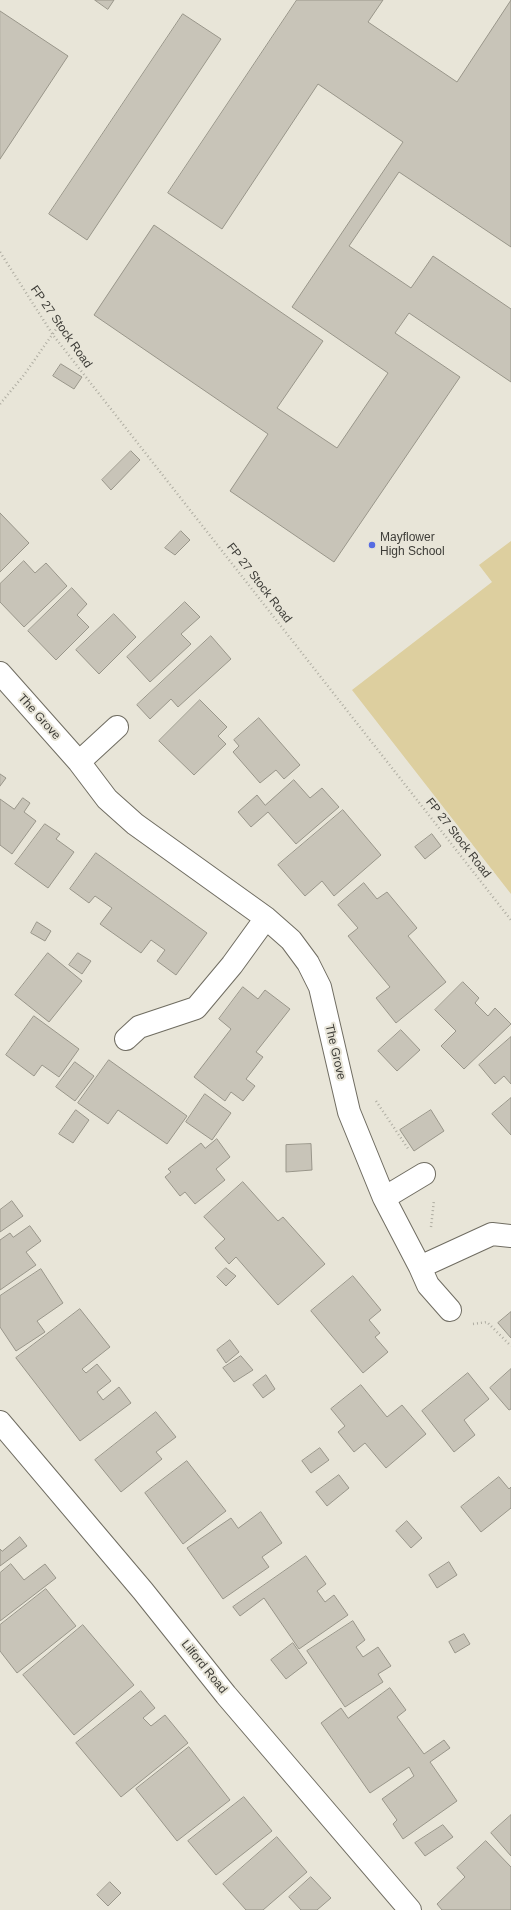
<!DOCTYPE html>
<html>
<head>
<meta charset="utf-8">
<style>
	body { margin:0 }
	canvas { display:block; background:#e8e5d8 }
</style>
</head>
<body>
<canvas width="511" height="1910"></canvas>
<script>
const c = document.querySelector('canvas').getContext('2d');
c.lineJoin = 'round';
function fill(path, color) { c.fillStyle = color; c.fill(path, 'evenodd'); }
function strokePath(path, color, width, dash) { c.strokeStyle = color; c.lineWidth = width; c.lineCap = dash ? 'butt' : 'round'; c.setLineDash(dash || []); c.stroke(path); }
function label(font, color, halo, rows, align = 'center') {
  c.font = font + ' Helvetica,sans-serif'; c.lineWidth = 4; c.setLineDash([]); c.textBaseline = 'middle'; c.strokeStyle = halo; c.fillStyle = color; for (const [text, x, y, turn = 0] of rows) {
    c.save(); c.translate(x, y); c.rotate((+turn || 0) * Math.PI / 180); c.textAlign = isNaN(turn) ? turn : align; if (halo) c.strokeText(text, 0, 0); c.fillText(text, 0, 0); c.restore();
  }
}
fill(new Path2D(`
	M 511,541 L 511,894 L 352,690 L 492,582 L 479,565 Z`), '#ddcf9f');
const building = new Path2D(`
	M 95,0 L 114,0 L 108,9 Z
	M 297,0 L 383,0 L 368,22 L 457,82 L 511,0 L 511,247 L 399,172 L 349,246 L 411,288 L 433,256 L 511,309 L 511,382 L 409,313 L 395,333 L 460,377 L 334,562 L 230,491 L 268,434 L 94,315 L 154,225 L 323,341 L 277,408 L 337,448 L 388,373 L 292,307 L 403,142 L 318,84 L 222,229 L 168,193 Z
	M 0,11 L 68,56 L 0,159 Z
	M 183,14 L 221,39 L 87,240 L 49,214 Z
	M 61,364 L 82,377 L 74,389 L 53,376 Z
	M 131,451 L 140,460 L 111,490 L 102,480 Z
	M 0,513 L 29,543 L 0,572 Z
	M 181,531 L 190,540 L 175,555 L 165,548 Z
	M 24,561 L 35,573 L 46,563 L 67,586 L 24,627 L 0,602 L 0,584 Z
	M 72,588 L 87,604 L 77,615 L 89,627 L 56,660 L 28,631 Z
	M 185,602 L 200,617 L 181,634 L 191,644 L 150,682 L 127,657 Z
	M 114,614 L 136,637 L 99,674 L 76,650 Z
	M 211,636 L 231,659 L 178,707 L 171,699 L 150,719 L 137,705 Z
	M 200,700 L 227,727 L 218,736 L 226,744 L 194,775 L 159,741 Z
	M 259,718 L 300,765 L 284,779 L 276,770 L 260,783 L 233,752 L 239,746 L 234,740 Z
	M 0,774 L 6,778 L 0,786 Z
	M 294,780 L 310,798 L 322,788 L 339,807 L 296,844 L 268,812 L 251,827 L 238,812 L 257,795 L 265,805 Z
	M 23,798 L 30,803 L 24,812 L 36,821 L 12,854 L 0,845 L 0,799 L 14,809 Z
	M 343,810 L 381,855 L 334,896 L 322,881 L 305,896 L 278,865 Z
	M 45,824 L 60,834 L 56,839 L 74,852 L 48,888 L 15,864 Z
	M 432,834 L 441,846 L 425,859 L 415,847 Z
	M 96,853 L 207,933 L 176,975 L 157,961 L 165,950 L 151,940 L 141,953 L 100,924 L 112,908 L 95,896 L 89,903 L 70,889 Z
	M 364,883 L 377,899 L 387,892 L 417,928 L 408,936 L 446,982 L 396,1023 L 376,998 L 390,987 L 348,936 L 358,928 L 338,905 Z
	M 37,922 L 51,931 L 45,941 L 31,933 Z
	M 48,953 L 82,981 L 49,1022 L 15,995 Z
	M 78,953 L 91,961 L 82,974 L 69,965 Z
	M 463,982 L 479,998 L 475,1003 L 488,1016 L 495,1008 L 511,1024 L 464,1069 L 441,1046 L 456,1031 L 435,1010 Z
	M 243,987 L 258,999 L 265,990 L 290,1009 L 256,1052 L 263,1057 L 246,1079 L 255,1086 L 243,1101 L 231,1092 L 225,1101 L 194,1077 L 231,1029 L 219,1019 Z
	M 34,1016 L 79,1049 L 59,1077 L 42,1065 L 34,1076 L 6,1055 Z
	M 401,1030 L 420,1050 L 397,1071 L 378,1051 Z
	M 511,1037 L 511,1084 L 504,1076 L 495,1084 L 479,1065 Z
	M 109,1060 L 187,1116 L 167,1144 L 118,1110 L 108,1124 L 78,1103 Z
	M 75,1062 L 94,1076 L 75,1101 L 56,1087 Z
	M 205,1094 L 231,1113 L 212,1140 L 186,1122 Z
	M 511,1098 L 511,1135 L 492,1114 Z
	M 76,1110 L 89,1120 L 73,1143 L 59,1134 Z
	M 431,1110 L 444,1131 L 414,1151 L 400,1130 Z
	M 217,1139 L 230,1157 L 216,1169 L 225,1180 L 195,1204 L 185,1192 L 180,1196 L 165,1177 L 171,1172 L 168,1169 L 201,1143 L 205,1148 Z
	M 311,1144 L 312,1170 L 286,1172 L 286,1145 Z
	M 243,1182 L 278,1221 L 283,1217 L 325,1264 L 278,1305 L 236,1257 L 229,1264 L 215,1248 L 225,1239 L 204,1217 Z
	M 12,1201 L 23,1216 L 0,1232 L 0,1210 Z
	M 30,1226 L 41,1241 L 26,1252 L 36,1265 L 0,1290 L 0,1240 L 10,1233 L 13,1237 Z
	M 226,1268 L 236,1276 L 226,1286 L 217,1277 Z
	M 41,1269 L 63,1303 L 37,1321 L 45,1332 L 16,1351 L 0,1327 L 0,1296 Z
	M 353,1276 L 381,1310 L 369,1320 L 380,1333 L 375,1337 L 388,1352 L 363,1373 L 311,1311 Z
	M 80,1309 L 110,1347 L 82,1369 L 86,1373 L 97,1364 L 111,1381 L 97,1392 L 103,1400 L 119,1387 L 131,1403 L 80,1441 L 16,1358 Z
	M 511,1312 L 511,1338 L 498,1323 Z
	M 230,1340 L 239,1352 L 226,1363 L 217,1350 Z
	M 241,1356 L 253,1370 L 234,1382 L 223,1368 Z
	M 511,1369 L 511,1409 L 509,1410 L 490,1388 Z
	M 468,1373 L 489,1399 L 464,1420 L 475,1435 L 454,1452 L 422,1411 Z
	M 266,1375 L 275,1389 L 263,1398 L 253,1385 Z
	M 361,1385 L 387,1417 L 402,1405 L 426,1434 L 386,1468 L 365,1443 L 354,1452 L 338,1432 L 345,1426 L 331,1409 Z
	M 156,1412 L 176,1437 L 156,1452 L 162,1459 L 121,1492 L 95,1460 Z
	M 320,1448 L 329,1460 L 311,1473 L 302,1461 Z
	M 187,1461 L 226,1511 L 183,1544 L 145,1493 Z
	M 339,1475 L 349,1488 L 327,1506 L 316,1492 Z
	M 499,1477 L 509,1489 L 511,1487 L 511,1508 L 481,1532 L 461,1507 Z
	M 261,1512 L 282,1543 L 262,1557 L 269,1567 L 223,1599 L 187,1548 L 231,1518 L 238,1528 Z
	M 407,1521 L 422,1538 L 411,1548 L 396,1531 Z
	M 20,1537 L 27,1546 L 0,1566 L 0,1549 L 2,1551 Z
	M 306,1556 L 326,1584 L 317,1591 L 325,1602 L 334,1595 L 348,1615 L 299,1649 L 264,1598 L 240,1616 L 233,1607 Z
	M 449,1562 L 457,1575 L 437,1588 L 429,1575 Z
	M 11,1564 L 24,1580 L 45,1564 L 56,1578 L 0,1621 L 0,1573 Z
	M 46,1589 L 76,1626 L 17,1673 L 0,1651 L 0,1625 Z
	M 353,1621 L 365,1640 L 356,1647 L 363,1657 L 378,1647 L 391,1666 L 378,1674 L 383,1682 L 345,1707 L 307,1651 Z
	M 83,1625 L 134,1685 L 74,1735 L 23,1675 Z
	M 464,1634 L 470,1644 L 455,1653 L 449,1642 Z
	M 293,1643 L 307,1663 L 286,1679 L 271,1660 Z
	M 390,1688 L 406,1710 L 397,1717 L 424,1754 L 444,1740 L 450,1748 L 430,1762 L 457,1801 L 403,1839 L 393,1824 L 397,1820 L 382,1799 L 414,1776 L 409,1767 L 370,1793 L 321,1723 L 341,1708 L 348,1718 Z
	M 141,1691 L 155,1708 L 143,1718 L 151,1726 L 165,1715 L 188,1743 L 121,1797 L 76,1743 Z
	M 189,1747 L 230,1800 L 177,1841 L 136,1789 Z
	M 244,1797 L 272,1831 L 216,1875 L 188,1841 Z
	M 511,1815 L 511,1856 L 491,1833 Z
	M 443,1825 L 453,1837 L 425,1856 L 415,1843 Z
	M 277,1837 L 307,1872 L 263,1910 L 246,1910 L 223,1884 Z
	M 486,1841 L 511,1867 L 511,1910 L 442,1910 L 437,1904 L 465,1877 L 457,1868 Z
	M 311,1877 L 331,1898 L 317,1910 L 301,1910 L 289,1897 Z
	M 110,1882 L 121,1893 L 108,1906 L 97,1895 Z`);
fill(building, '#c8c4b8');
strokePath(building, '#99968a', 1);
const minor = new Path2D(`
	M 0,673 L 79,762 L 107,799 L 135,824 L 266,918 L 291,940 L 308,963 L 320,987 L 349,1112 L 384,1198 L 424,1174
	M 79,762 L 117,727
	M 126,1039 L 139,1027 L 196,1008 L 232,965 L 266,918
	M 384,1198 L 420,1267 L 428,1285 L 450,1310
	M 420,1267 L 492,1234 L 511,1236
	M 0,1422 L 143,1591 L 226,1695 L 410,1910`);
strokePath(minor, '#706d62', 24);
strokePath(new Path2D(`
	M 0,252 L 53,335 L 511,920
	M 0,404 L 24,375 L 61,322
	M 376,1101 L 409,1150
	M 431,1227 L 434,1200
	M 473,1324 L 487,1322 L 511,1346`), '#afada2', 2.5, [1, 3]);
strokePath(minor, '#fff', 22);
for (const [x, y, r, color] of [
	[372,545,4,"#566ce2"]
]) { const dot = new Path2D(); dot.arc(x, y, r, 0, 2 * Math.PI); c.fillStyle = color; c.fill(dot); strokePath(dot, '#e8e5d8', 1.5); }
label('12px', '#3d3c37', '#e8e5d8', [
	["FP 27 Stock Road",61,327,55],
	["FP 27 Stock Road",259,583,52],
	["The Grove",39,717,48],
	["FP 27 Stock Road",458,838,52],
	["The Grove",335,1052,77],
	["Lilford Road",204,1667,51]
]);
label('12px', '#3d3c37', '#e8e5d8', [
	["Mayflower",380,538],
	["High School",380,552]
], 'left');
</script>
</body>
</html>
